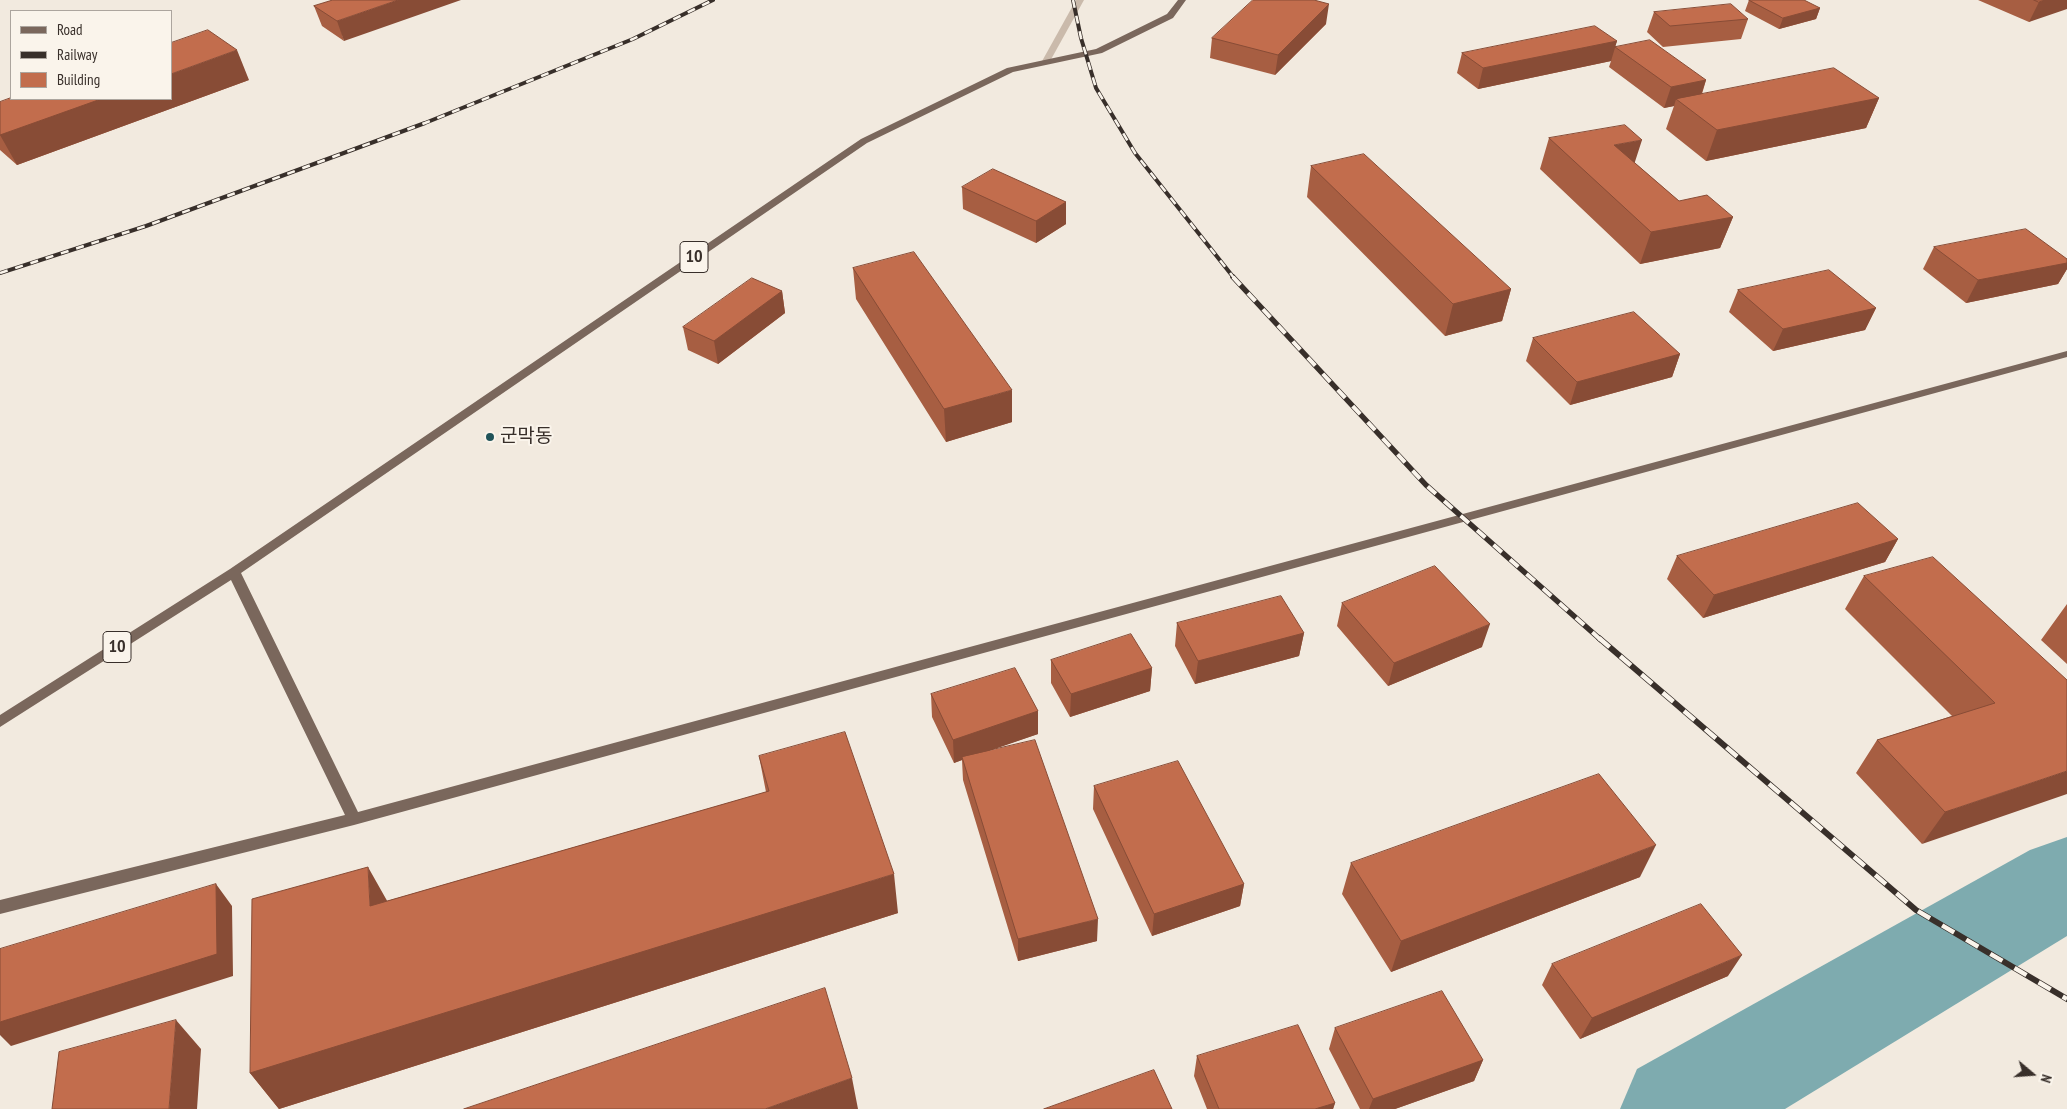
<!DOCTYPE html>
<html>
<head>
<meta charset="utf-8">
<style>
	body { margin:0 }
	#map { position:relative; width:2067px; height:1109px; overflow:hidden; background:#f2eadf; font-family:"PT Sans Narrow",sans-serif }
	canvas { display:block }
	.legend { position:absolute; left:10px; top:10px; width:162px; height:90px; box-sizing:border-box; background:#faf4eb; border:1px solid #aca59e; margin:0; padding:6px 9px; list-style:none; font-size:15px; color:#382f2a }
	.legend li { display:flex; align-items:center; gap:10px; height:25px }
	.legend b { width:25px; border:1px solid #aca59e }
	.north { position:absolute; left:2007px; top:1049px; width:50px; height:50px; -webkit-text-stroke:4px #faf4eb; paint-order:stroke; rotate:108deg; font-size:14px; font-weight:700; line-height:20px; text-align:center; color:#382f2a }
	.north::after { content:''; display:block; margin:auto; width:18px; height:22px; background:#382f2a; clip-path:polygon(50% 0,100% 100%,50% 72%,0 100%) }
</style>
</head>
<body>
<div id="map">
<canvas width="2067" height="1109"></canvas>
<ul class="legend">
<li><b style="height:6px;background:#7a675c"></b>Road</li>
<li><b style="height:6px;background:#382f2a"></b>Railway</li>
<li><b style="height:14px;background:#c26d4d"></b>Building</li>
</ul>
<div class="north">N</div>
</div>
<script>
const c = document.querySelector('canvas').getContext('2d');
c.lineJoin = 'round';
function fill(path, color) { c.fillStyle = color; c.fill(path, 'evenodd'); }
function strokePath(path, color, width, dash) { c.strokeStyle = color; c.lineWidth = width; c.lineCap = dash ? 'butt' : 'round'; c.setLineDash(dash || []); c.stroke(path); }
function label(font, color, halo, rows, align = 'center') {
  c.font = font + ' "PT Sans Narrow","Noto Sans KR",sans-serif'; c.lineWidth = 4; c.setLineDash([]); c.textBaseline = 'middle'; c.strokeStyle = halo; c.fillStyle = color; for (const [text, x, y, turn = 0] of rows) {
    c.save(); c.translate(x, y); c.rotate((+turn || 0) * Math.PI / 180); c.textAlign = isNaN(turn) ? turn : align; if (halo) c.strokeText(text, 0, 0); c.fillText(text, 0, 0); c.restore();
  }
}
fill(new Path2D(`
	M 2067,837 L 2067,936 L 1785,1109 L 1620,1109 L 1637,1069 L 2030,850 Z`), '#7eabaf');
fill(new Path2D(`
	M 1076,0 L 1084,0 L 1049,63 L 1042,65 L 1041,63 Z`), '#cabaab');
fill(new Path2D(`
	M 1178,0 L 1186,0 L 1173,18 L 1102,53 L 1013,72 L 867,143 L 241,573 L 358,812 L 2067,351 L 2067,357 L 354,825 L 0,914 L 0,900 L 345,815 L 231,580 L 0,727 L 0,715 L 230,569 L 861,139 L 1007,68 L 1096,49 L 1167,14 Z`), '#7a675c');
const railFar2 = new Path2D(`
	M 1073,0 L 1081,38 L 1096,88 L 1135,153 L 1234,278
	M 0,273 L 146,226 L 425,123 L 633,39 L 713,0`);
const railFar1 = new Path2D(`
	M 1233,277 L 1426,485 L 1601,640`);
const rail = new Path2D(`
	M 1599,638 L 1916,910 L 2067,999`);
strokePath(railFar2, '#382f2a', 4);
strokePath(railFar1, '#382f2a', 5.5);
strokePath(rail, '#382f2a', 6);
strokePath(railFar2, '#faf4eb', 2.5, [8]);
strokePath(railFar1, '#faf4eb', 4, [11]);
strokePath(rail, '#faf4eb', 4.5, [14]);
fill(new Path2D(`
	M 333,0 L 344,41 L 322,26 L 314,6 Z
	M 1749,0 L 1820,8 L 1816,19 L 1779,29 L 1745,11 Z
	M 1978,0 L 2067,0 L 2029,22 Z
	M 1654,12 L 1748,19 L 1741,39 L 1663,47 L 1647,32 Z
	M 1326,24 L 1275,75 L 1210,58 L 1212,38 Z
	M 1617,41 L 1615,46 L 1706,80 L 1702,94 L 1879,98 L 1866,128 L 1706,161 L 1666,129 L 1674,106 L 1664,108 L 1609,67 L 1611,61 L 1478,89 L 1457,73 L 1462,53 Z
	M 249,80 L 17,165 L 0,150 L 0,102 Z
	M 1549,138 L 1635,163 L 1679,201 L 1733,217 L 1720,248 L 1640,264 L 1540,169 Z
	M 1311,166 L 1511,289 L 1502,321 L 1445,336 L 1307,197 Z
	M 962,187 L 1066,202 L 1066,224 L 1036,243 L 963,209 Z
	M 1934,247 L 2067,259 L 2067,269 L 2058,284 L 1966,303 L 1923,269 Z
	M 853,268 L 1012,422 L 946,442 L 856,299 Z
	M 1738,290 L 1876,308 L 1865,330 L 1773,351 L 1729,312 Z
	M 782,291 L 785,313 L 718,364 L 688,350 L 683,327 Z
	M 1533,338 L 1680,354 L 1672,377 L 1570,405 L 1526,361 Z
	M 1898,539 L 1885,562 L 1703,618 L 1667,579 L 1677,556 Z
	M 1864,576 L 2067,680 L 1922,844 L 1856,773 L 1877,740 L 1952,716 L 1845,609 Z
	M 1342,603 L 1482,647 L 1388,686 L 1337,626 Z
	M 2067,604 L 2067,664 L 2041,640 Z
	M 1177,623 L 1304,633 L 1299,656 L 1195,684 L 1175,646 Z
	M 1051,660 L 1152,668 L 1150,691 L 1070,717 L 1051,683 Z
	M 931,694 L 1038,711 L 1038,734 L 990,750 L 1097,941 L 1018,961 L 963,780 L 962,760 L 954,763 L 932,717 Z
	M 759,756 L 898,913 L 279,1109 L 250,1073 L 387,901 L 766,792 Z
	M 1094,786 L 1244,884 L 1240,906 L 1152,936 L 1093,809 Z
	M 1351,863 L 1640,877 L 1391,972 L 1342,894 Z
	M 1552,964 L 1728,976 L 1580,1039 L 1542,985 Z
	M 1335,1028 L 1483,1060 L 1474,1081 L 1395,1109 L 1360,1109 L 1329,1049 Z
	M 1197,1056 L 1335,1103 L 1333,1109 L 1207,1109 L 1194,1076 Z`), '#a75e42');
fill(new Path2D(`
	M 398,0 L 461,0 L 344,41 L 337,21 Z
	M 2045,0 L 2067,0 L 2067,9 L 2029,22 L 2039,2 Z
	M 1329,4 L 1326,24 L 1275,75 L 1278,55 Z
	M 1820,8 L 1816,19 L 1779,29 L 1783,18 Z
	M 1617,41 L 1611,61 L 1478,89 L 1483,68 Z
	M 237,50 L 249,80 L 17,165 L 0,135 L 101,99 L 171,99 L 171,74 Z
	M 1706,80 L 1699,101 L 1676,99 L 1674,106 L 1664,108 L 1671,87 Z
	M 1879,98 L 1866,128 L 1706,161 L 1717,130 Z
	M 1642,140 L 1632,171 L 1614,145 Z
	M 1066,202 L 1066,224 L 1036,243 L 1036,221 Z
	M 1733,217 L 1720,248 L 1640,264 L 1651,232 Z
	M 2067,263 L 2067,269 L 2058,284 L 1966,303 L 1978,280 Z
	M 1511,289 L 1502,321 L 1445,336 L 1453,304 Z
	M 782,291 L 785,313 L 718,364 L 714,341 Z
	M 1876,308 L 1865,330 L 1773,351 L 1783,329 Z
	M 1680,354 L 1672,377 L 1570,405 L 1577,382 Z
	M 1012,390 L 1012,422 L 946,442 L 944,409 Z
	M 1898,539 L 1885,562 L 1703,618 L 1714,595 Z
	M 1490,624 L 1482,647 L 1388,686 L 1394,663 Z
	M 1304,633 L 1299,656 L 1195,684 L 1198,661 Z
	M 1152,668 L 1150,691 L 1070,717 L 1071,694 Z
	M 1038,711 L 1038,734 L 963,760 L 962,757 L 962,760 L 954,763 L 953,740 Z
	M 2067,771 L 2067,794 L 1922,844 L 1945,812 Z
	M 1656,845 L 1640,877 L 1391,972 L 1401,941 Z
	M 368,867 L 390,906 L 370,906 Z
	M 894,874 L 898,913 L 279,1109 L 250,1073 Z
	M 216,884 L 232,906 L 233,976 L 11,1046 L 0,1035 L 0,1022 Z
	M 1244,884 L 1240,906 L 1152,936 L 1154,914 Z
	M 1098,919 L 1097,941 L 1018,961 L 1018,939 Z
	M 1742,955 L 1728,976 L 1580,1039 L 1592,1018 Z
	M 176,1020 L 201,1049 L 197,1109 L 169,1109 Z
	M 1483,1060 L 1474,1081 L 1395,1109 L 1369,1109 L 1373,1099 Z
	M 852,1078 L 858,1109 L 765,1109 Z
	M 1335,1103 L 1333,1109 L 1315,1109 Z`), '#884c36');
const building = new Path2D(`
	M 333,0 L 398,0 L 337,21 L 314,6 Z
	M 1253,0 L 1314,0 L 1329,4 L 1278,55 L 1212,38 Z
	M 1749,0 L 1804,0 L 1820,8 L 1783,18 Z
	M 2034,0 L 2045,0 L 2039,2 Z
	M 1731,4 L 1748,19 L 1670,26 L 1654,12 Z
	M 1595,26 L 1617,41 L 1483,68 L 1462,53 Z
	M 208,30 L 237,50 L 171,74 L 171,43 Z
	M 1650,40 L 1706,80 L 1671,87 L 1615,47 Z
	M 1834,68 L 1879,98 L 1717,130 L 1676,99 Z
	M 11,98 L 11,99 L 101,99 L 0,135 L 0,102 Z
	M 1625,125 L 1642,140 L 1614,145 L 1679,201 L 1707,195 L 1733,217 L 1651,232 L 1549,138 Z
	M 1364,154 L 1511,289 L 1453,304 L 1311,166 Z
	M 993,169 L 1066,202 L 1036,221 L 962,187 Z
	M 2026,229 L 2067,259 L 2067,263 L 1978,280 L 1934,247 Z
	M 914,252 L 1012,390 L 944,409 L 853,268 Z
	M 1829,270 L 1876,308 L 1783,329 L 1738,290 Z
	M 752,278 L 782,291 L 714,341 L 683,327 Z
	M 1634,312 L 1680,354 L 1577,382 L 1533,338 Z
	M 1858,503 L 1898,539 L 1714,595 L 1677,556 Z
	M 1933,557 L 2067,680 L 2067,771 L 1945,812 L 1877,740 L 1995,703 L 1864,576 Z
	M 1435,566 L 1490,624 L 1394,663 L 1342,603 Z
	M 1281,596 L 1304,633 L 1198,661 L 1177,623 Z
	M 1131,634 L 1152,668 L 1071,694 L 1051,660 Z
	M 1015,668 L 1038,711 L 953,740 L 931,694 Z
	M 845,732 L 894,874 L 250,1073 L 252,899 L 368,867 L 370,906 L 769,791 L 759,756 Z
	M 1035,740 L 1098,919 L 1018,939 L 962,757 Z
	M 1178,761 L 1244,884 L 1154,914 L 1094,786 Z
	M 1599,774 L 1656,845 L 1401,941 L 1351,863 Z
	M 216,884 L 217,954 L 0,1022 L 0,949 Z
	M 1701,904 L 1742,955 L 1592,1018 L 1552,964 Z
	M 825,988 L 852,1078 L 765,1109 L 464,1109 Z
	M 1442,991 L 1483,1060 L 1373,1099 L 1335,1028 Z
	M 176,1020 L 169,1109 L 52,1109 L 59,1052 Z
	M 1298,1025 L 1335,1103 L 1315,1109 L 1219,1109 L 1197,1056 Z
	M 1154,1070 L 1172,1109 L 1044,1109 Z`);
fill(building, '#c26d4d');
strokePath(building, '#884c36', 1);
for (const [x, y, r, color] of [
	[490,437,5,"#205359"]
]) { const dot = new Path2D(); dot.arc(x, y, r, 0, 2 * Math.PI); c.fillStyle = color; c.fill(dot); strokePath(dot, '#faf4eb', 2); }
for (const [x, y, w] of [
	[694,257,28],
	[117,647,28]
]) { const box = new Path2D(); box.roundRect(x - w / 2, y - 15.5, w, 31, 4); c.fillStyle = '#faf4eb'; c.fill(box); strokePath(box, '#382f2a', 1); }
label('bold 18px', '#382f2a', null, [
	["10",694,257],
	["10",117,647]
]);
label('19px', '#382f2a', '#faf4eb', [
	["군막동",500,437]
], 'left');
</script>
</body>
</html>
